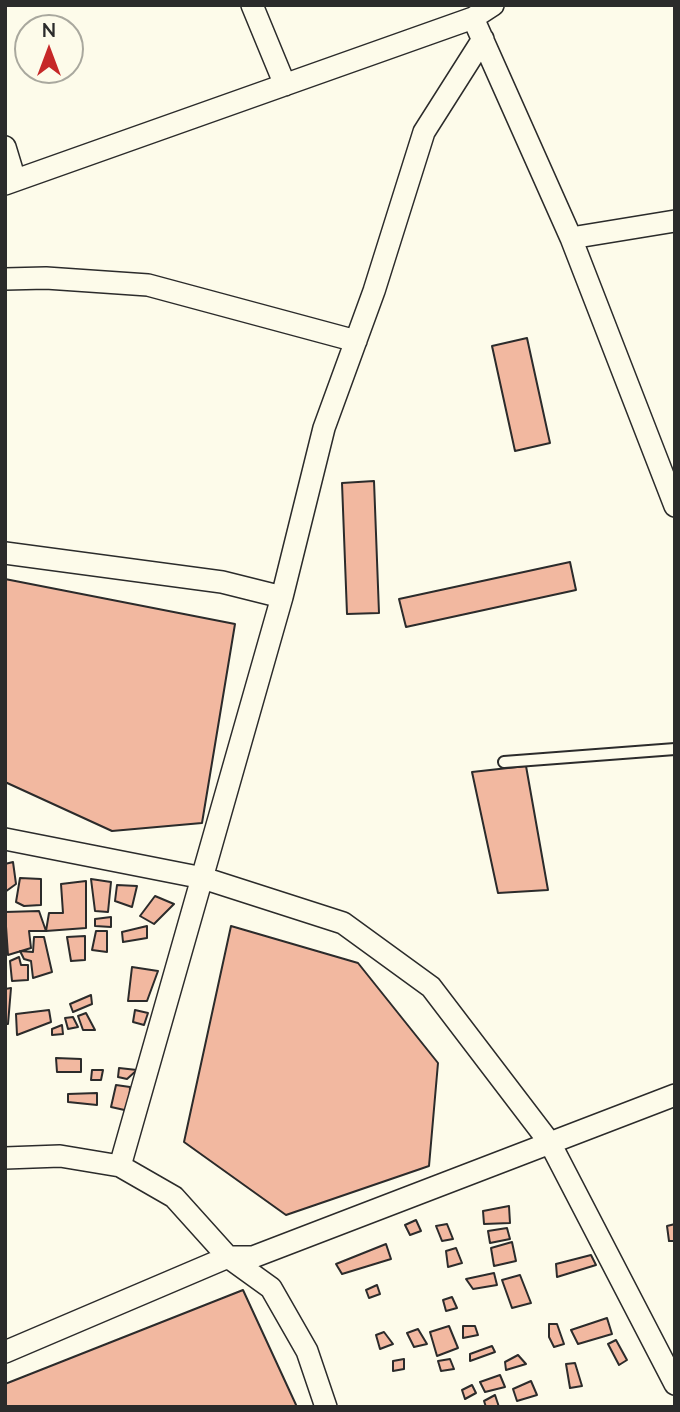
<!DOCTYPE html>
<html>
<head>
<meta charset="utf-8">
<style>
	body { margin:0 }
	#map { position:relative; width:680px; height:1412px; overflow:hidden; background:#fdfbea; font-family:Mulish,sans-serif }
	canvas { display:block }
	.frame { position:absolute; inset:0; border:7px solid #2b2b2b; pointer-events:none }
	.north { position:absolute; left:14px; top:14px; width:70px; height:70px; box-sizing:border-box; background:#fdfbea; border:2px solid #a9a89e; border-radius:50%; rotate:0deg; font-size:19px; font-weight:700; line-height:28px; text-align:center; color:#2b2b2b }
	.north::after { content:''; display:block; margin:auto; width:24px; height:32px; background:#c62828; clip-path:polygon(50% 0,100% 100%,50% 72%,0 100%) }
</style>
</head>
<body>
<div id="map">
<canvas width="680" height="1412"></canvas>
<div class="frame"></div>
<div class="north">N</div>
</div>
<script>
const c = document.querySelector('canvas').getContext('2d');
c.lineJoin = 'round';
function fill(path, color) { c.fillStyle = color; c.fill(path, 'evenodd'); }
function strokePath(path, color, width, dash) { c.strokeStyle = color; c.lineWidth = width; c.lineCap = dash ? 'butt' : 'round'; c.setLineDash(dash || []); c.stroke(path); }
const building = new Path2D(`
	M 527,338 L 550,443 L 515,451 L 492,346 Z
	M 374,481 L 379,613 L 347,614 L 342,483 Z
	M 570,562 L 576,590 L 406,627 L 399,599 Z
	M 5,579 L 235,624 L 202,823 L 112,831 L 5,782 Z
	M 526,766 L 548,890 L 498,893 L 472,772 Z
	M 13,862 L 16,884 L 5,892 L 5,864 Z
	M 20,878 L 41,879 L 41,905 L 24,906 L 16,902 Z
	M 91,879 L 111,882 L 108,912 L 95,911 Z
	M 86,881 L 86,928 L 46,931 L 49,913 L 63,913 L 61,884 Z
	M 117,885 L 137,886 L 132,907 L 115,901 Z
	M 155,896 L 174,904 L 154,924 L 140,916 Z
	M 39,911 L 46,931 L 29,931 L 31,948 L 8,955 L 5,912 Z
	M 111,917 L 111,927 L 95,926 L 95,919 Z
	M 147,926 L 147,938 L 123,942 L 122,932 Z
	M 231,926 L 358,963 L 438,1063 L 429,1166 L 286,1215 L 184,1142 Z
	M 96,931 L 107,931 L 107,952 L 92,950 Z
	M 85,936 L 85,960 L 71,961 L 67,937 Z
	M 34,937 L 44,937 L 52,972 L 33,978 L 31,961 L 24,959 L 20,951 L 33,952 Z
	M 19,957 L 21,965 L 28,965 L 28,980 L 12,981 L 10,961 Z
	M 132,967 L 158,971 L 147,1001 L 128,1001 Z
	M 11,988 L 8,1024 L 5,1024 L 5,989 Z
	M 91,995 L 92,1004 L 73,1012 L 70,1004 Z
	M 49,1010 L 51,1022 L 17,1035 L 16,1014 Z
	M 135,1010 L 148,1013 L 144,1025 L 133,1022 Z
	M 86,1013 L 95,1030 L 83,1030 L 78,1016 Z
	M 73,1017 L 78,1027 L 68,1029 L 65,1018 Z
	M 62,1025 L 63,1034 L 52,1035 L 52,1029 Z
	M 56,1058 L 81,1059 L 81,1072 L 57,1072 Z
	M 119,1068 L 137,1070 L 127,1079 L 118,1077 Z
	M 92,1070 L 103,1070 L 101,1080 L 91,1080 Z
	M 116,1085 L 130,1087 L 129,1111 L 111,1107 Z
	M 97,1093 L 97,1105 L 68,1102 L 68,1094 Z
	M 509,1206 L 510,1223 L 484,1224 L 483,1211 Z
	M 416,1220 L 421,1231 L 410,1235 L 405,1225 Z
	M 447,1224 L 453,1239 L 442,1241 L 436,1226 Z
	M 675,1224 L 675,1241 L 669,1241 L 667,1226 Z
	M 507,1228 L 510,1239 L 490,1243 L 488,1231 Z
	M 512,1242 L 516,1261 L 494,1266 L 491,1248 Z
	M 386,1244 L 391,1259 L 342,1274 L 336,1264 Z
	M 456,1248 L 462,1263 L 448,1267 L 446,1251 Z
	M 591,1255 L 596,1265 L 557,1277 L 556,1264 Z
	M 494,1273 L 497,1285 L 473,1289 L 466,1279 Z
	M 520,1275 L 531,1303 L 512,1308 L 502,1280 Z
	M 377,1285 L 380,1294 L 369,1298 L 366,1290 Z
	M 243,1290 L 297,1407 L 5,1407 L 5,1384 Z
	M 452,1297 L 457,1308 L 446,1311 L 443,1300 Z
	M 607,1318 L 612,1334 L 578,1344 L 571,1330 Z
	M 549,1324 L 557,1324 L 564,1344 L 554,1347 L 549,1337 Z
	M 449,1326 L 458,1348 L 437,1356 L 430,1332 Z
	M 463,1326 L 475,1326 L 478,1335 L 463,1338 Z
	M 418,1329 L 427,1344 L 414,1347 L 407,1333 Z
	M 384,1332 L 393,1344 L 380,1349 L 376,1335 Z
	M 616,1340 L 627,1360 L 619,1365 L 608,1344 Z
	M 492,1346 L 495,1352 L 470,1361 L 470,1354 Z
	M 518,1355 L 526,1364 L 506,1370 L 505,1362 Z
	M 404,1359 L 404,1369 L 393,1371 L 393,1361 Z
	M 450,1359 L 454,1369 L 441,1371 L 438,1361 Z
	M 575,1363 L 582,1386 L 570,1388 L 566,1364 Z
	M 500,1375 L 505,1387 L 485,1392 L 480,1382 Z
	M 531,1381 L 537,1395 L 517,1401 L 513,1389 Z
	M 472,1385 L 476,1393 L 465,1399 L 462,1390 Z
	M 495,1395 L 499,1407 L 486,1407 L 484,1401 Z`);
fill(building, '#f2b8a0');
strokePath(building, '#2b2b2b', 2);
const lane = new Path2D(`
	M 504,762 L 675,749`);
const street = new Path2D(`
	M 252,5 L 285,85
	M 473,18 L 571,238 L 675,506
	M 5,147 L 15,180
	M 5,184 L 473,18 L 493,5
	M 571,238 L 675,221
	M 5,279 L 46,278 L 148,285 L 356,341
	M 5,553 L 222,582 L 282,597
	M 5,839 L 203,878 L 343,923 L 431,987 L 550,1143 L 675,1384
	M 5,1158 L 60,1156 L 120,1166 L 174,1197 L 228,1257 L 271,1288 L 307,1351 L 326,1407
	M 120,1166 L 282,597 L 324,428 L 374,291 L 424,132 L 483,39
	M 5,1352 L 228,1257 L 253,1257 L 675,1095`);
strokePath(lane, '#2b2b2b', 14);
strokePath(street, '#2b2b2b', 24);
strokePath(lane, '#fdfbea', 10);
strokePath(street, '#fdfbea', 21);
</script>
</body>
</html>
